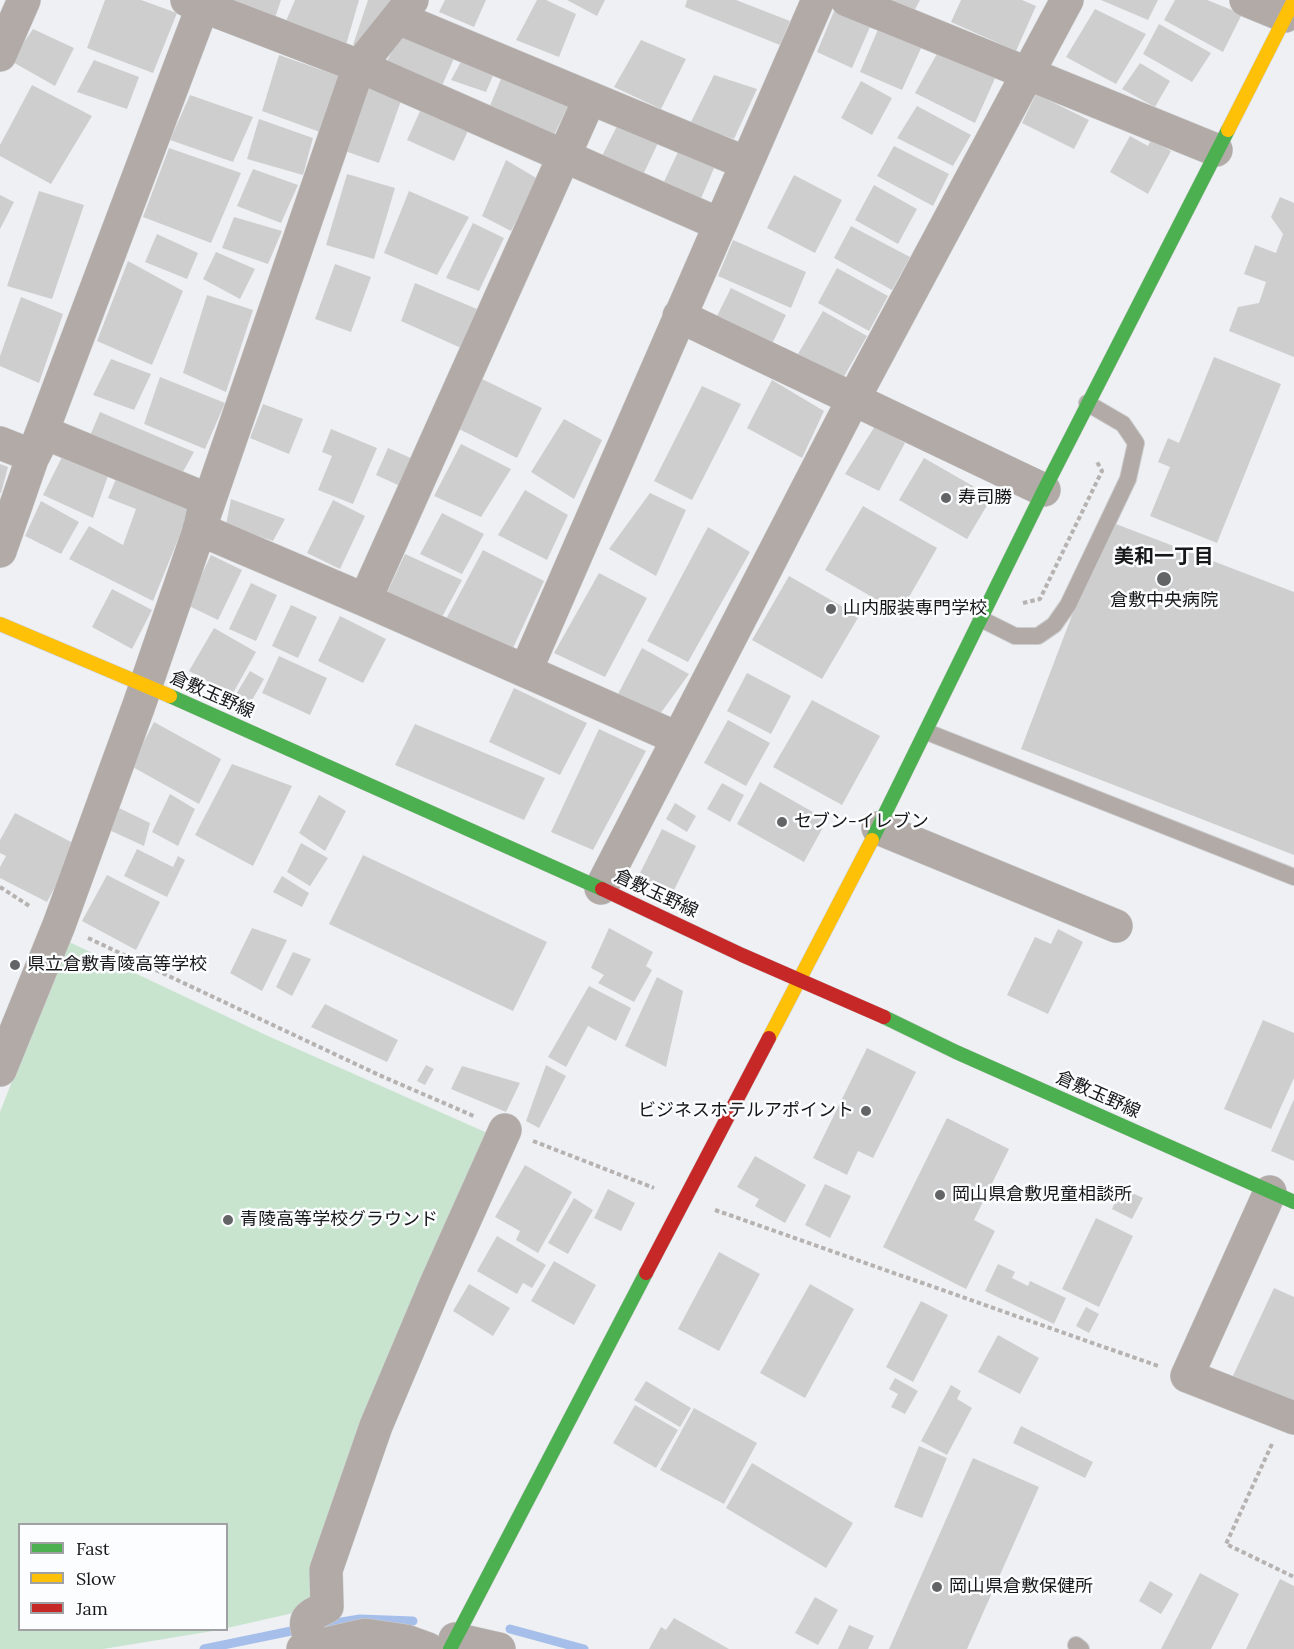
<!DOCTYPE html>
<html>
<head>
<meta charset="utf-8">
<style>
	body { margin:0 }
	#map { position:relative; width:1294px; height:1649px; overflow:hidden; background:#eef0f3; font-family:Lora,serif }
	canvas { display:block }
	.legend { position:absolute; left:18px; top:1523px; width:210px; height:108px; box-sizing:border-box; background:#fcfdfe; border:2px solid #a0a1a3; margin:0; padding:8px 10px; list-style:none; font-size:18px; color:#17181a }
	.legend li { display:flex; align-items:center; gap:12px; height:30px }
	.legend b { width:30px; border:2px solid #a0a1a3 }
</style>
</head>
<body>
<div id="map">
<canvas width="1294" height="1649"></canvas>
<ul class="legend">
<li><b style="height:8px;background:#4caf50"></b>Fast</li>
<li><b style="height:8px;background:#ffc107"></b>Slow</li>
<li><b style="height:8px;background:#c62828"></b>Jam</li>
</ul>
</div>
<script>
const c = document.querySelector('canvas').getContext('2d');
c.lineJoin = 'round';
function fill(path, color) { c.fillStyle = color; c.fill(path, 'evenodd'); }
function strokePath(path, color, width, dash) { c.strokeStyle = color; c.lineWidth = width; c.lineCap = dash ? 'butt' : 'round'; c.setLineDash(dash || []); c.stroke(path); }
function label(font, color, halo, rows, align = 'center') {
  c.font = font + ' Lora,"Noto Sans JP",serif'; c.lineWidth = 5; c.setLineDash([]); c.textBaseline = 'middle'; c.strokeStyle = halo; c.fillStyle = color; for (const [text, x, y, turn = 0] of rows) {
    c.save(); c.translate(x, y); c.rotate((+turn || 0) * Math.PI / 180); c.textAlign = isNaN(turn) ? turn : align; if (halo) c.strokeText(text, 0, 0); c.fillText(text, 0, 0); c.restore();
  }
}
fill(new Path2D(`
	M 67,941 L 268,1036 L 492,1135 L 321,1599 L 289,1614 L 227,1628 L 226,1524 L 20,1524 L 20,1630 L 219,1630 L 103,1649 L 0,1649 L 0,1112 Z`), '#c8e4cf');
strokePath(new Path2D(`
	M 317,1626 L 360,1619 L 413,1621
	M 510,1629 L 584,1649
	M 204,1649 L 301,1629`), '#a6beea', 9);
fill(new Path2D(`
	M 105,0 L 141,0 L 177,13 L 153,73 L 87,48 Z
	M 229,0 L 281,0 L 275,18 Z
	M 295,0 L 359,0 L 346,45 L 286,21 Z
	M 368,0 L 401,0 L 367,49 L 353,45 Z
	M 445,0 L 486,0 L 474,27 L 439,12 Z
	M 537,0 L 546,0 L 576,14 L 559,57 L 516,40 Z
	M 567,0 L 605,0 L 597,16 Z
	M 687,0 L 736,0 L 790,21 L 780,45 L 685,7 Z
	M 883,0 L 920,0 L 912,15 Z
	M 961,0 L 1022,0 L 1036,6 L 1016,51 L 951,22 Z
	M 1101,0 L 1158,0 L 1148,20 Z
	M 1175,0 L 1207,0 L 1242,14 L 1223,52 L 1164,20 Z
	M 1095,9 L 1146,34 L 1116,84 L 1066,57 Z
	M 834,11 L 870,27 L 852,68 L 817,52 Z
	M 1159,24 L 1211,53 L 1192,82 L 1143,54 Z
	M 879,27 L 922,46 L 902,90 L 860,72 Z
	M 33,29 L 74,48 L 55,86 L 11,61 Z
	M 402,32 L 455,56 L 441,88 L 385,65 Z
	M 641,40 L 686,59 L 661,109 L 614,87 Z
	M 938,52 L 996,76 L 975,123 L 915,93 Z
	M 279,55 L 339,76 L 320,132 L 262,111 Z
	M 463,58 L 495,71 L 486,92 L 451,80 Z
	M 94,60 L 139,77 L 127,109 L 77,92 Z
	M 1140,63 L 1170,81 L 1155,107 L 1122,89 Z
	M 503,74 L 569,104 L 553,137 L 489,108 Z
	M 714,75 L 757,89 L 734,139 L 690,124 Z
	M 861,81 L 892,98 L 872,135 L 841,118 Z
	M 32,85 L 92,116 L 51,184 L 0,156 L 0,145 Z
	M 369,86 L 402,98 L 379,163 L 345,151 Z
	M 1036,94 L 1089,120 L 1074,149 L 1022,123 Z
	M 190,95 L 253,117 L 233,162 L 170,140 Z
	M 917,106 L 971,135 L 953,166 L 897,138 Z
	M 421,109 L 468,131 L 454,161 L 407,140 Z
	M 259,119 L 313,138 L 303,175 L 247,159 Z
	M 618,124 L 658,143 L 642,177 L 600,160 Z
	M 1130,136 L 1148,146 L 1151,140 L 1171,151 L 1148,194 L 1110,172 Z
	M 894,146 L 949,174 L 933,206 L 877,176 Z
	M 169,148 L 241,173 L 211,243 L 143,217 Z
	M 679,150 L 715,166 L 699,203 L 661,188 Z
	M 506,160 L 538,179 L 511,231 L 482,216 Z
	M 253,169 L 298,185 L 281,223 L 237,206 Z
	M 347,174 L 395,188 L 374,259 L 326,245 Z
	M 794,175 L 842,200 L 815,253 L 767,228 Z
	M 874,185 L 917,209 L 898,244 L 855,220 Z
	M 39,191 L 84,205 L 52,299 L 7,286 Z
	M 409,191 L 469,217 L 437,275 L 384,253 Z
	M 0,195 L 14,202 L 0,229 Z
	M 1280,197 L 1294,203 L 1294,357 L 1229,331 L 1238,307 L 1259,303 L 1266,282 L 1244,274 L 1255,245 L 1276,253 L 1283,234 L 1271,217 Z
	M 234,217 L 282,231 L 268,264 L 222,248 Z
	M 473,223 L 504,238 L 479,291 L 446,278 Z
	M 851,226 L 910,257 L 892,290 L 834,258 Z
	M 157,234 L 198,253 L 187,279 L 145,262 Z
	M 733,240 L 806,272 L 791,308 L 718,276 Z
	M 216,252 L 255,269 L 240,299 L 203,279 Z
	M 128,261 L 183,291 L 152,365 L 97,341 Z
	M 335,264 L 371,277 L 351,332 L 315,319 Z
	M 837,268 L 888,296 L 869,331 L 818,303 Z
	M 415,283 L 477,309 L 461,348 L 401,321 Z
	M 731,288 L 786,315 L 772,344 L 717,316 Z
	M 207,295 L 253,310 L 226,392 L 183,373 Z
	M 21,297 L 63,314 L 39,383 L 0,366 L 0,356 Z
	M 823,311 L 867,336 L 842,380 L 798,354 Z
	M 1214,357 L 1281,384 L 1217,543 L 1150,516 L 1170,467 L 1158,462 L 1168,438 L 1179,443 Z
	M 111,359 L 151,374 L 134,410 L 93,395 Z
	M 160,377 L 225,403 L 205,449 L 144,424 Z
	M 482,379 L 542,408 L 517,458 L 457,428 Z
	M 772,380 L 824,411 L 802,458 L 747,428 Z
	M 702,386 L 741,404 L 692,500 L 654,481 Z
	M 263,404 L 303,419 L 289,454 L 250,438 Z
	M 100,412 L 194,452 L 180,477 L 89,438 Z
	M 564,419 L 602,440 L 574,499 L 531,472 Z
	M 875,426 L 905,443 L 879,491 L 845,474 Z
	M 331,429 L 377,448 L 353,504 L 318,490 L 332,456 L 322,452 Z
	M 461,444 L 511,469 L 481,517 L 434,496 Z
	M 388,448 L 413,459 L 400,486 L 376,475 Z
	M 65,451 L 109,473 L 93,518 L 43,495 Z
	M 924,458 L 992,497 L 967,539 L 899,500 Z
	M 0,464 L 8,467 L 1,493 L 0,493 Z
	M 118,474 L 190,510 L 153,601 L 69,559 L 89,526 L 123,545 L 136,509 L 108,498 Z
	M 525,490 L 568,515 L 547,560 L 498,535 Z
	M 650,493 L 686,510 L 656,576 L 609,549 Z
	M 231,499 L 285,519 L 273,541 L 226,525 Z
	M 333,500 L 365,516 L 340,569 L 307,553 Z
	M 41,501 L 79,522 L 61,554 L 25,536 Z
	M 863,506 L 937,548 L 900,613 L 825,570 Z
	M 442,513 L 484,534 L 462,574 L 420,554 Z
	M 1108,521 L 1294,592 L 1294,855 L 1021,749 Z
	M 708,527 L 750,552 L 688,662 L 647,641 Z
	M 483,550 L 544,581 L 513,648 L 446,619 Z
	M 405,554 L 462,580 L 442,617 L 387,593 Z
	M 211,555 L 242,570 L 218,620 L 187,605 Z
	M 599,573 L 647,598 L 605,677 L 554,653 Z
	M 789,576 L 859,616 L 822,679 L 752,640 Z
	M 251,583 L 277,595 L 256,641 L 229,629 Z
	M 112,589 L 152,610 L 132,649 L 92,627 Z
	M 291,605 L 317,617 L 298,658 L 272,646 Z
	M 340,616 L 386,639 L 363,683 L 318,661 Z
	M 214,628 L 256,652 L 232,695 L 189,671 Z
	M 642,648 L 689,674 L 660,714 L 618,694 Z
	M 279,656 L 327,678 L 310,715 L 262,693 Z
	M 250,671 L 264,679 L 250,704 L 235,696 Z
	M 747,673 L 791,696 L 771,734 L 727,711 Z
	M 514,688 L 587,723 L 560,775 L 489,742 Z
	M 812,700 L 880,736 L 842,805 L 773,767 Z
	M 728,720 L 770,743 L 746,786 L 704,763 Z
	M 154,722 L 221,759 L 199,804 L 131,766 Z
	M 415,724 L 545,778 L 524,820 L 395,765 Z
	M 599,729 L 646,751 L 593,850 L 551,832 Z
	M 232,764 L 292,786 L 253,866 L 195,835 Z
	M 760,782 L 827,820 L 804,862 L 737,824 Z
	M 722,783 L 744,795 L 730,822 L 707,809 Z
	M 170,794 L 195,809 L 178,846 L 152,832 Z
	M 319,795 L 346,811 L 325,851 L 299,833 Z
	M 675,803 L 696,816 L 687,832 L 666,819 Z
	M 115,806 L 150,823 L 144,846 L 107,829 Z
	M 15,813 L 77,845 L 47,902 L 0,878 L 0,867 L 6,856 L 0,853 L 0,840 Z
	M 662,829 L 696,846 L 672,894 L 638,877 Z
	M 301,843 L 328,858 L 310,886 L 287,872 Z
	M 137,849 L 173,867 L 178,856 L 185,860 L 167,897 L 124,876 Z
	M 363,855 L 547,942 L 513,1011 L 329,924 Z
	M 107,875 L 160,902 L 136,950 L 82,921 Z
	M 282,876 L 309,893 L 302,907 L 273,892 Z
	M 252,928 L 287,940 L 262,991 L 230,973 Z
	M 609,928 L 653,952 L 646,966 L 652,970 L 634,1002 L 598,983 L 604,975 L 591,968 Z
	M 1058,929 L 1083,942 L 1048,1014 L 1007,995 L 1035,937 L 1051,944 Z
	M 293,952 L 311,959 L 292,996 L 276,987 Z
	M 657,977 L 683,991 L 666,1067 L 625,1046 Z
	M 589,986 L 631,1008 L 616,1041 L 588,1026 L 566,1067 L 548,1057 Z
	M 325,1004 L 398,1040 L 387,1062 L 311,1027 Z
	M 1263,1020 L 1294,1033 L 1294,1078 L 1271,1129 L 1224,1109 Z
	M 867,1048 L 916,1072 L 873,1158 L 858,1151 L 847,1175 L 813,1158 Z
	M 426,1065 L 434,1069 L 425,1085 L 417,1081 Z
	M 546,1065 L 566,1076 L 539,1128 L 526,1121 Z
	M 462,1066 L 520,1083 L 506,1112 L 451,1089 Z
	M 1294,1099 L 1294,1161 L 1271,1151 Z
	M 947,1118 L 1009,1149 L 974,1220 L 995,1231 L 966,1289 L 883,1247 Z
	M 755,1156 L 806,1185 L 785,1223 L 755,1206 L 759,1199 L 737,1187 Z
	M 525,1165 L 572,1192 L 538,1253 L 516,1240 L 520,1231 L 495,1217 Z
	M 825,1184 L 851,1196 L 830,1238 L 805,1225 Z
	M 1122,1188 L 1143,1198 L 1132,1219 L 1112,1209 Z
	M 608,1189 L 635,1203 L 621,1231 L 594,1218 Z
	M 574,1198 L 593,1210 L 568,1254 L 548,1243 Z
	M 1096,1218 L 1133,1236 L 1099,1307 L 1062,1289 Z
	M 497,1236 L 546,1265 L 532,1288 L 523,1283 L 517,1294 L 477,1271 Z
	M 719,1252 L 760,1274 L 719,1351 L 678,1329 Z
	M 554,1261 L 596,1285 L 574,1325 L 531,1301 Z
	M 998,1264 L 1015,1272 L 1012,1278 L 1028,1286 L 1030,1281 L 1066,1298 L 1054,1324 L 985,1291 Z
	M 469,1284 L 510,1308 L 493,1336 L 453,1311 Z
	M 810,1284 L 854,1309 L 805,1398 L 760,1373 Z
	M 1274,1288 L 1294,1297 L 1294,1400 L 1290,1408 L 1231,1380 Z
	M 921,1301 L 948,1315 L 913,1382 L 886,1367 Z
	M 1086,1307 L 1099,1314 L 1089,1333 L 1076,1326 Z
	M 998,1335 L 1039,1358 L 1020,1394 L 978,1372 Z
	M 895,1378 L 918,1391 L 905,1414 L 891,1407 L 898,1394 L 889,1389 Z
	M 646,1381 L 691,1408 L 680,1427 L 634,1400 Z
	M 951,1385 L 961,1391 L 957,1399 L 972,1408 L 947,1455 L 921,1441 Z
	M 635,1405 L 678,1430 L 656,1468 L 613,1443 Z
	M 694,1408 L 757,1443 L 724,1504 L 660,1470 Z
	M 1021,1426 L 1093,1462 L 1085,1478 L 1013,1443 Z
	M 919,1446 L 947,1458 L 922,1518 L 894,1507 Z
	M 973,1458 L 1039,1487 L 967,1649 L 889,1649 Z
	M 752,1463 L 853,1523 L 826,1568 L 726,1508 Z
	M 1200,1573 L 1239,1594 L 1211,1649 L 1161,1649 Z
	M 1280,1579 L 1294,1586 L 1294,1649 L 1246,1649 Z
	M 1150,1581 L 1173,1594 L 1161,1614 L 1139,1601 Z
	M 815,1597 L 838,1610 L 818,1645 L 795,1633 Z
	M 674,1618 L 729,1649 L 649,1649 L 661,1627 L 666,1630 Z
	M 849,1625 L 874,1636 L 868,1649 L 838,1649 Z`), '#cfcecf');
const lane = new Path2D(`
	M 981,619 L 1015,636 L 1038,636 L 1054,625 L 1068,605 L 1128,479 L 1136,443 L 1123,424 L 1087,403
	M 927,732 L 1294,877
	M 1076,1645 L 1081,1649`);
const street = new Path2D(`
	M 187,0 L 359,66 L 719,224
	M 847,0 L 1216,150
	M 1246,0 L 1285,16
	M 398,18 L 746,163
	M 0,55 L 24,0
	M 679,316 L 1044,490
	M 0,443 L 33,456
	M 34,455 L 45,433 L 206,499 L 201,522
	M 199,529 L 365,600 L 677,738
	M 0,551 L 33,456 L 205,0
	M 365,600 L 590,98
	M 526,670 L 818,0
	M 878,828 L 1116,926
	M 601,888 L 854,398 L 1067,0
	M 0,1070 L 59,925 L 139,705 L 359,66 L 412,0
	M 1270,1192 L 1187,1376 L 1294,1418
	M 455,1639 L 499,1649
	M 312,1647 L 365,1635 L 406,1641 L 428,1649
	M 303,1649 L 312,1647 C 305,1619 300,1620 327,1607 L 326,1570 L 376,1426 L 436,1284 L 505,1130`);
const fast = new Path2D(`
	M 170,696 L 602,889
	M 872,840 L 1044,490 L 1228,130
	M 884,1017 L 956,1052 L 1294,1202
	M 450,1649 L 646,1273`);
const slow = new Path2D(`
	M 1228,130 L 1294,0
	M 0,624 L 170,696
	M 769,1038 L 872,840`);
const jam = new Path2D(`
	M 602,889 L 742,955 L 884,1017
	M 646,1273 L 769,1038`);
strokePath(lane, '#cccdcf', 18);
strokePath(street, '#cccdcf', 34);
strokePath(fast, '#cccdcf', 15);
strokePath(slow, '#cccdcf', 15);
strokePath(jam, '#cccdcf', 15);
strokePath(new Path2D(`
	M 1023,603 L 1040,599 L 1102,471 L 1096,460
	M 0,887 L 31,907
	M 88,938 L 379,1075 L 476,1117
	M 533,1141 L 654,1188
	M 715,1210 L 1158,1366
	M 1272,1444 L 1226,1544 L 1294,1577`), '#b6b2b1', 4, [4.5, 3]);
strokePath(lane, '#b2aaa7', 16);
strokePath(street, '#b2aaa7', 33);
strokePath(fast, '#4caf50', 14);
strokePath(slow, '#ffc107', 14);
strokePath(jam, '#c62828', 14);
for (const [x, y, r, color] of [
	[946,498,6,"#626466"],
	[1164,579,8,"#626466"],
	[831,609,6,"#626466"],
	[782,822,6,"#626466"],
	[15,965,6,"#626466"],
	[866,1111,6,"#626466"],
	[940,1195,6,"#626466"],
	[228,1220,6,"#626466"],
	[937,1587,6,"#626466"]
]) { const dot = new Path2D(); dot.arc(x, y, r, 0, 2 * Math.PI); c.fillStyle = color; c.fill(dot); strokePath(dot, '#fcfdfe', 2); }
label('18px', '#17181a', '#fcfdfe', [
	["寿司勝",958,498],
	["倉敷中央病院",1164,601,"center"],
	["山内服装専門学校",843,609],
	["セブン-イレブン",794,822],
	["県立倉敷青陵高等学校",27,965],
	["ビジネスホテルアポイント",854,1111,"right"],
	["岡山県倉敷児童相談所",952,1195],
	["青陵高等学校グラウンド",240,1220],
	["岡山県倉敷保健所",949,1587]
], 'left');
label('18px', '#17181a', '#fcfdfe', [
	["倉敷玉野線",212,695,24],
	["倉敷玉野線",656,894,25],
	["倉敷玉野線",1098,1095,24]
]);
label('bold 20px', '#17181a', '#fcfdfe', [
	["美和一丁目",1164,557]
]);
</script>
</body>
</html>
